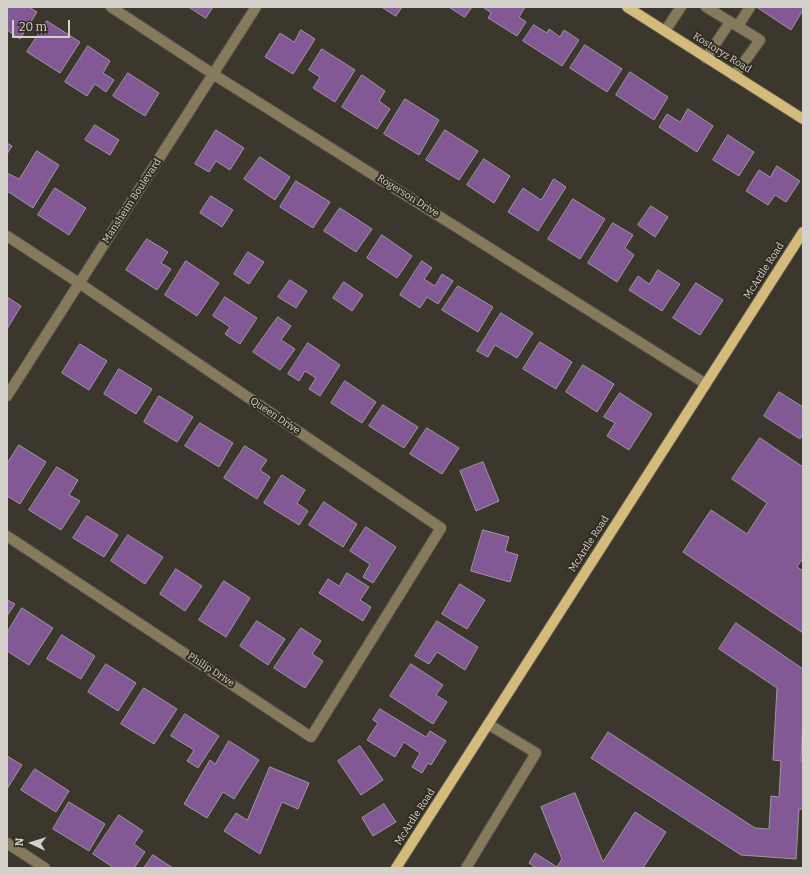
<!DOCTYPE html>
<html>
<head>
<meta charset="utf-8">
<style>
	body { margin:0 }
	#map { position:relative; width:810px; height:875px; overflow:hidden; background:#3c372d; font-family:Bitter,serif }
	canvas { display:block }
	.frame { position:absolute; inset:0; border:8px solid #d3d1ca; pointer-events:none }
	.north { position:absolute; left:12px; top:823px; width:40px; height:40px; -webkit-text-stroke:3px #322d23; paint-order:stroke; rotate:274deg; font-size:11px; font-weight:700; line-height:16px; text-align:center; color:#d3d1ca }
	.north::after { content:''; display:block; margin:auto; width:14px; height:18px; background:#d3d1ca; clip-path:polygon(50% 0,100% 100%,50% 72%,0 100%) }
	.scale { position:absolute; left:12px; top:20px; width:58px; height:18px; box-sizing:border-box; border:2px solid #d3d1ca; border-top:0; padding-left:5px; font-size:12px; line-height:14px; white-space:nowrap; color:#d3d1ca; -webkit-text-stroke:3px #322d23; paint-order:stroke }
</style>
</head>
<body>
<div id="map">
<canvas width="810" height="875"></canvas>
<div class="frame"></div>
<div class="north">N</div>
<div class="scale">20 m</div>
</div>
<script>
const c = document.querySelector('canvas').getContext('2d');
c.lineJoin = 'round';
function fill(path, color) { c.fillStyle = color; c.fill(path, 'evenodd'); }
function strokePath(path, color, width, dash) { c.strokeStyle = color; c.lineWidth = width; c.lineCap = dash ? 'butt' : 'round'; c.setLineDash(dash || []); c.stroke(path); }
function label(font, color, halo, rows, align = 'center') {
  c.font = font + ' Bitter,serif'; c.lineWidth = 4; c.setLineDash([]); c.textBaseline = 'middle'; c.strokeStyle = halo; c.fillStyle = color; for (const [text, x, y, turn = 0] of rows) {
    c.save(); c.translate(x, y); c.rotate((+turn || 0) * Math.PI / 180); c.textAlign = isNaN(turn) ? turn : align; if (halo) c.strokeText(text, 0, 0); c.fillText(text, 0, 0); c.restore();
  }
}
const building = new Path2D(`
	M 7,7 L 29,7 L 37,12 L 20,39 L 7,30 Z
	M 189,7 L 213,7 L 206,18 Z
	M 382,7 L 402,7 L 396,16 Z
	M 449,7 L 472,7 L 465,17 Z
	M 483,7 L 525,7 L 519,17 L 526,22 L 517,36 L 488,18 L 491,13 Z
	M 759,7 L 803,7 L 803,10 L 791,30 L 758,8 Z
	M 47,21 L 80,42 L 60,73 L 27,52 Z
	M 534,25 L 547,33 L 549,29 L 560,37 L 564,30 L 579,40 L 562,66 L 523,41 Z
	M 301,30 L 315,39 L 293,74 L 265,57 L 280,33 L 294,42 Z
	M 585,45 L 622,69 L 607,92 L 570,68 Z
	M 88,46 L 110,61 L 103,73 L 114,80 L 106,92 L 95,84 L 87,96 L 65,82 Z
	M 322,49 L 355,70 L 335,102 L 313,88 L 320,77 L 309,70 Z
	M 630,72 L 668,97 L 654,120 L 616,95 Z
	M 128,73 L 159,93 L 145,116 L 113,96 Z
	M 362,75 L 385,91 L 379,101 L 390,109 L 377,129 L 342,107 Z
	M 405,99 L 439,120 L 419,155 L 384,134 Z
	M 688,109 L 713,126 L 697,152 L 659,127 L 667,114 L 680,122 Z
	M 95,125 L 119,140 L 110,155 L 85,140 Z
	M 216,130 L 244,148 L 230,170 L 216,161 L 209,172 L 195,164 Z
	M 445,130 L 478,151 L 459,180 L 426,160 Z
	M 728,135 L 754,152 L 739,176 L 713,160 Z
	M 7,143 L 12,146 L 7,154 Z
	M 37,151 L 59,165 L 33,208 L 7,191 L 7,173 L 19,179 Z
	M 260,157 L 290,177 L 275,200 L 244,179 Z
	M 484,159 L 510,176 L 494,203 L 467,185 Z
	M 777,166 L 800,181 L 786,202 L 775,195 L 768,205 L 746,191 L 759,170 L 770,177 Z
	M 554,179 L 566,187 L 538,231 L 508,212 L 523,188 L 541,200 Z
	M 296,181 L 330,202 L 313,228 L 280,207 Z
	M 55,188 L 86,208 L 69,235 L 38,215 Z
	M 211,196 L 233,210 L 222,227 L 200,213 Z
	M 573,199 L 605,219 L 580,259 L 548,239 Z
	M 651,206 L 668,217 L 655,237 L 638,225 Z
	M 340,208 L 372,229 L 356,252 L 324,231 Z
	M 613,223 L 633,235 L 625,248 L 634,255 L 617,282 L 588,263 Z
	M 382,235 L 412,256 L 397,278 L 367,258 Z
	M 147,239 L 168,252 L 161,263 L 171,269 L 157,290 L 126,270 Z
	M 248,252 L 264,262 L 249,284 L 234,274 Z
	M 186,261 L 219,283 L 197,316 L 165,295 Z
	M 422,261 L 432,268 L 424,279 L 435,286 L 442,274 L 453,281 L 438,304 L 427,297 L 420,308 L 400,295 Z
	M 658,270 L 680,284 L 662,311 L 629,290 L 638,276 L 649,284 Z
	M 290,280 L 307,291 L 296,308 L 278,297 Z
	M 344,282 L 363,295 L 352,311 L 333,298 Z
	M 696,283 L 723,300 L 700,335 L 673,318 Z
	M 458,286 L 493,307 L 478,332 L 442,310 Z
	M 7,297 L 21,306 L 7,329 Z
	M 225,297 L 257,318 L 240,344 L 225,334 L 230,327 L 213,316 Z
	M 501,313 L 533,333 L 517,358 L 495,345 L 488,357 L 477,351 Z
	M 278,317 L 291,326 L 281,340 L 295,349 L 280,370 L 253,352 Z
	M 540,342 L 572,362 L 556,389 L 523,369 Z
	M 308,343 L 340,365 L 320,396 L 309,389 L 316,378 L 305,371 L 299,381 L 288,374 Z
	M 80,344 L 107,361 L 89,390 L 62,373 Z
	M 583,365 L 614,384 L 597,412 L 566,392 Z
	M 119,369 L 152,389 L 136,414 L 104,394 Z
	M 345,381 L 376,402 L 362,423 L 331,403 Z
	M 779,392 L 803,407 L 803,434 L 800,439 L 764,416 Z
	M 620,393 L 652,414 L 629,450 L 607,436 L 615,423 L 604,417 Z
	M 159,396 L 193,417 L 177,442 L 144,422 Z
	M 383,405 L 418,427 L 404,448 L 369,426 Z
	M 200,423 L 233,443 L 219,467 L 185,446 Z
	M 427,428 L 459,448 L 442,474 L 410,454 Z
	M 760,438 L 803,467 L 803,558 L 797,567 L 803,571 L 803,633 L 683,552 L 711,510 L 747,534 L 767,503 L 732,479 Z
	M 19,445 L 46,462 L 20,504 L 7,496 L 7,464 Z
	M 245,446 L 267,460 L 260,470 L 270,477 L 257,499 L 224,478 Z
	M 483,462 L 499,501 L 476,511 L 460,471 Z
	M 57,467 L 78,480 L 69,495 L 80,501 L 61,530 L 29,510 Z
	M 282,475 L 305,490 L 297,503 L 308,511 L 299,525 L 264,503 Z
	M 324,502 L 357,524 L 343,547 L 309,525 Z
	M 87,516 L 118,535 L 104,557 L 73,538 Z
	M 366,527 L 396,547 L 373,583 L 363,577 L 370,564 L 350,551 Z
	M 483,530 L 509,537 L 505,551 L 518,555 L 510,582 L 471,571 Z
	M 128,535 L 163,557 L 145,584 L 111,561 Z
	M 176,569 L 202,586 L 185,611 L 160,594 Z
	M 347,573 L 369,587 L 360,600 L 371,607 L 363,621 L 319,593 L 328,579 L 339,586 Z
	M 224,581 L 250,598 L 226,637 L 199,620 Z
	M 460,584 L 485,600 L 467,629 L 442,614 Z
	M 7,600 L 15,604 L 7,616 Z
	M 22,608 L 53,628 L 29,665 L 7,651 L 7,633 Z
	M 257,621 L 285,639 L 268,665 L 240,646 Z
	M 437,621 L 478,647 L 465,670 L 437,652 L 429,664 L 415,656 Z
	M 736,623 L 803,669 L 803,717 L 801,761 L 803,761 L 803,809 L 799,809 L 796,859 L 741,855 L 591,758 L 608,732 L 755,828 L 769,829 L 771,796 L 779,797 L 781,761 L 773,760 L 777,688 L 719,649 Z
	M 301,628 L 321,641 L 312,654 L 323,661 L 305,688 L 274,668 Z
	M 62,635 L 95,656 L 81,679 L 47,659 Z
	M 106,664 L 136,683 L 118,711 L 88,692 Z
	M 411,664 L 443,685 L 436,695 L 447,702 L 433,724 L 390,696 Z
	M 144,688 L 177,709 L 154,744 L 121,724 Z
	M 380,709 L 426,737 L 430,731 L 446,741 L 431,765 L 428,763 L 422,773 L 412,767 L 420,753 L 404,742 L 395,757 L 367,740 L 378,723 L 373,720 Z
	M 185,714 L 219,736 L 198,768 L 187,761 L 194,750 L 171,736 Z
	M 229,741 L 259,760 L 234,799 L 223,792 L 207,818 L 184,804 L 210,760 L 215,764 Z
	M 360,746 L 383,780 L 361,795 L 338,761 Z
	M 7,756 L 22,765 L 7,789 Z
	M 270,767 L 309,783 L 298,809 L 282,802 L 260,854 L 224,831 L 236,813 L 247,820 Z
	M 35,769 L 69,791 L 56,812 L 21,790 Z
	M 575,793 L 603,862 L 635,812 L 666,832 L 643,868 L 536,868 L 529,863 L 535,853 L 557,867 L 562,859 L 541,807 Z
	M 69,802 L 105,824 L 89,851 L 53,829 Z
	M 384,804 L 396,822 L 373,836 L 362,818 Z
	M 119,815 L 143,831 L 134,844 L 145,852 L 134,868 L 114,868 L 93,854 Z
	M 153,855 L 173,868 L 144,868 Z`);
fill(building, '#835995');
strokePath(building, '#9e96a2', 1);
const minor = new Path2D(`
	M 111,7 L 213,74 L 706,384
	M 706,7 L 760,40 L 734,76
	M 738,26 L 750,7
	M 665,31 L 681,7
	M 706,58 L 730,22
	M 7,236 L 79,283 L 441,528 L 311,737 L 7,536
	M 7,396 L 256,7
	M 7,843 L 45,868
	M 466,868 L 536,753 L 488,724`);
const major = new Path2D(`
	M 627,7 L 803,119
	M 396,868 L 803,232`);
strokePath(minor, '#575349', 12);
strokePath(major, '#575349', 12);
strokePath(minor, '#867a5c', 10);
strokePath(major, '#d4ba7b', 10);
label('10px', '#d3d1ca', '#322d23', [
	["Kostoryz Road",722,53,32],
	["Rogerson Drive",408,196,32],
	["Mansheim Boulevard",132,201,-57],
	["McArdle Road",764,271,-57],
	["Queen Drive",275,416,34],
	["McArdle Road",589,544,-57],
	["Philip Drive",211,670,33],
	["McArdle Road",415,817,-57]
]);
</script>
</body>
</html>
